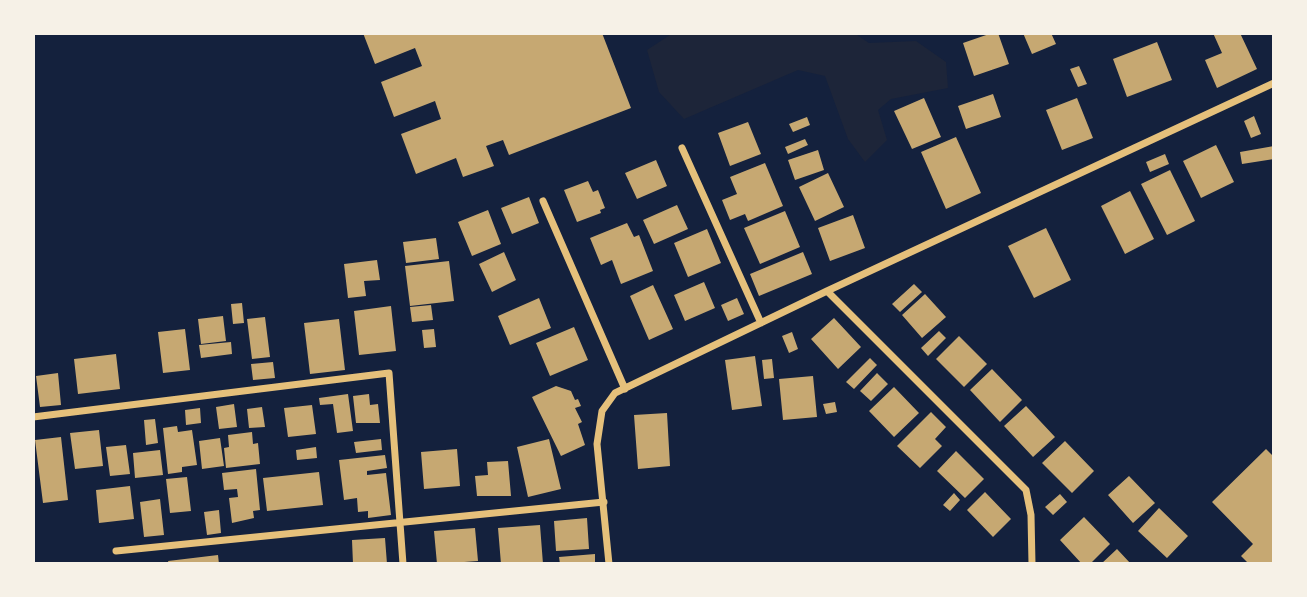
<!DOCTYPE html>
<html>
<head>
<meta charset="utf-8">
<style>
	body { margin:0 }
	#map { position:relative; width:1307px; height:597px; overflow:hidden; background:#14213d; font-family:"Roboto Condensed",sans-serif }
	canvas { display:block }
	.frame { position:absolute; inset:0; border:35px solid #f6f1e7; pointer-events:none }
</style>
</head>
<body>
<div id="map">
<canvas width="1307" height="597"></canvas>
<div class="frame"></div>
</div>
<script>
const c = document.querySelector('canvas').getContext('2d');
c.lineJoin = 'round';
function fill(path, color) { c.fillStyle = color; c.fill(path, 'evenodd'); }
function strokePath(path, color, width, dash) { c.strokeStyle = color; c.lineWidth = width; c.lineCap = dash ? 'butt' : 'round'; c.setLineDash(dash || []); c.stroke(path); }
fill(new Path2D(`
	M 673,33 L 854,33 L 869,43 L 916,41 L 946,62 L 948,88 L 891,99 L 878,110 L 887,140 L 865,162 L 848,139 L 825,76 L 798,70 L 684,119 L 659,92 L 647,50 Z`), '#1d2539');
fill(new Path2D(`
	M 363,33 L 602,33 L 631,108 L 509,155 L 503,140 L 486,146 L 494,166 L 463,177 L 456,158 L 416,174 L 401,134 L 441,119 L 435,101 L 394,117 L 381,82 L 422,66 L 415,48 L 375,64 Z
	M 992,33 L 998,33 L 1009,64 L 974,76 L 963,43 Z
	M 1023,33 L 1051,33 L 1056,44 L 1032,54 Z
	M 1213,33 L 1240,33 L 1257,69 L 1217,88 L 1205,60 L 1222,53 Z
	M 1157,42 L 1172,80 L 1127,97 L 1113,59 Z
	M 1079,66 L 1087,84 L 1078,87 L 1070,69 Z
	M 993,94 L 1001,117 L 966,129 L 958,106 Z
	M 924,98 L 941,137 L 912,149 L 894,111 Z
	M 1077,98 L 1093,138 L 1062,150 L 1046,110 Z
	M 1254,116 L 1261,134 L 1251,138 L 1244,121 Z
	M 807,117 L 810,125 L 793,132 L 789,124 Z
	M 748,122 L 761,154 L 730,166 L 718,133 Z
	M 956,137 L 981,193 L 946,209 L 921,152 Z
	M 805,139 L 808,145 L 788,154 L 785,147 Z
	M 1216,145 L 1234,182 L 1201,198 L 1183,161 Z
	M 1274,146 L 1274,159 L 1242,164 L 1240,152 Z
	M 818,150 L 824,170 L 795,180 L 788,160 Z
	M 1165,154 L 1169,164 L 1150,172 L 1146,162 Z
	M 656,160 L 667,186 L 637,199 L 625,173 Z
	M 765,163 L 783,206 L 748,221 L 745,214 L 730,220 L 722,200 L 737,194 L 730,177 Z
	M 1170,170 L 1195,221 L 1167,235 L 1141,184 Z
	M 828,173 L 844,207 L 815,221 L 799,187 Z
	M 588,181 L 593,192 L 598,190 L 605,208 L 600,210 L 601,213 L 577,222 L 564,190 Z
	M 1130,191 L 1154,239 L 1125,254 L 1101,206 Z
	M 529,197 L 539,223 L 512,234 L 501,208 Z
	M 677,205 L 688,229 L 654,244 L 643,220 Z
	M 488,210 L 501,244 L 472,256 L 458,222 Z
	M 785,211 L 800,247 L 760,264 L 744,228 Z
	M 853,215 L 865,248 L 830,261 L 818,228 Z
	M 627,223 L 634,237 L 639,235 L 653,271 L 621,284 L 612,260 L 601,265 L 590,238 Z
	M 1046,228 L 1071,280 L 1034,298 L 1008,246 Z
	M 707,229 L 721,263 L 688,277 L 674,243 Z
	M 436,238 L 439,259 L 406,263 L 403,242 Z
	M 504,252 L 516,280 L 492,292 L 479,264 Z
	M 803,252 L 812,274 L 759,296 L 750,274 Z
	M 377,260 L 380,280 L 364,281 L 366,296 L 348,298 L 344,264 Z
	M 449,261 L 454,301 L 410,306 L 405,266 Z
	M 704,282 L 715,308 L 685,321 L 674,295 Z
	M 914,284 L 922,292 L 900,312 L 892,304 Z
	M 653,285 L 673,329 L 649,340 L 630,296 Z
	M 925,294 L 946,317 L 922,338 L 902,315 Z
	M 539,298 L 551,328 L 510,345 L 498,316 Z
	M 737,298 L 744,314 L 728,321 L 721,305 Z
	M 242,303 L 244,323 L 233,324 L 231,304 Z
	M 431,305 L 433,320 L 412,322 L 410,307 Z
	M 391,306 L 396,351 L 359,355 L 354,311 Z
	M 223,316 L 226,341 L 201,344 L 198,319 Z
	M 265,317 L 270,357 L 252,359 L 247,319 Z
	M 834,318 L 861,347 L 838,369 L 811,339 Z
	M 339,319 L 345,370 L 310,374 L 304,323 Z
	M 574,327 L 588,360 L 550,376 L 536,343 Z
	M 185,329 L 190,370 L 163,373 L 158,332 Z
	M 434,329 L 436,347 L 424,348 L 422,330 Z
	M 939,331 L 946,338 L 928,356 L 921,348 Z
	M 792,332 L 798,349 L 789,353 L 782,336 Z
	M 959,336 L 987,364 L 964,387 L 936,359 Z
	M 231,342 L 232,354 L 201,358 L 199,345 Z
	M 116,354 L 120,389 L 78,394 L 74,359 Z
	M 755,356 L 762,406 L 732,410 L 725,360 Z
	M 870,358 L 877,365 L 854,389 L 846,382 Z
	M 772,359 L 774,378 L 764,379 L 762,360 Z
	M 273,362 L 275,378 L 253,380 L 251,364 Z
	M 992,369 L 1022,400 L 1000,422 L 970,390 Z
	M 58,373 L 61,405 L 40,407 L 36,376 Z
	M 877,373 L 888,384 L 871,401 L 860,391 Z
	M 813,376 L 817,417 L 783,420 L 779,379 Z
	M 556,386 L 571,391 L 575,400 L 578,399 L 581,406 L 575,408 L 582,422 L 578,424 L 585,445 L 561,456 L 532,397 Z
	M 894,387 L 919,413 L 894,437 L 869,411 Z
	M 348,394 L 353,431 L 337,433 L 333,404 L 320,405 L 319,398 Z
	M 369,394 L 370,405 L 378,404 L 380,423 L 356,423 L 353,396 Z
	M 835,402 L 837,412 L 826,414 L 823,404 Z
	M 234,404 L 237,427 L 219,429 L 216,407 Z
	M 312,405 L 316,434 L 288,437 L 284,408 Z
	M 1026,406 L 1055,437 L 1033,457 L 1004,426 Z
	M 262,407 L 265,427 L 249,428 L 247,409 Z
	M 200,408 L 201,423 L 186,425 L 185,410 Z
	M 931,412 L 946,427 L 935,439 L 942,446 L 920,468 L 897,446 Z
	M 667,413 L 670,466 L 638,469 L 634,415 Z
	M 155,419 L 158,443 L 146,445 L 144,420 Z
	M 177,426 L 178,432 L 192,430 L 197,465 L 182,467 L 182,472 L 168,474 L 163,428 Z
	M 99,430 L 103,466 L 75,469 L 70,433 Z
	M 252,432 L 253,444 L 258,443 L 260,464 L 226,468 L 224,448 L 229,447 L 228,435 Z
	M 61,437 L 68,500 L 43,503 L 35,440 Z
	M 220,438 L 224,466 L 202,469 L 199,441 Z
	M 381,439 L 382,450 L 356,453 L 354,442 Z
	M 549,439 L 561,489 L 528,497 L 517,447 Z
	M 1065,441 L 1094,471 L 1072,493 L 1042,463 Z
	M 126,445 L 130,474 L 110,476 L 106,447 Z
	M 316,447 L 317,458 L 297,460 L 296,450 Z
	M 457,449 L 460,486 L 424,489 L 421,452 Z
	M 1266,449 L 1274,457 L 1274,564 L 1249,564 L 1241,556 L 1253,544 L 1212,502 Z
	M 160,450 L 163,475 L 135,478 L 133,453 Z
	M 956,451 L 984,479 L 965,498 L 937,471 Z
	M 385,455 L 387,468 L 367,471 L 367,475 L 386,473 L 391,515 L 368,518 L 368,511 L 358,512 L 357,498 L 344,500 L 339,460 Z
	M 508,461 L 511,496 L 477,496 L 475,476 L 488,475 L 487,462 Z
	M 256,469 L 260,510 L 253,511 L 254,518 L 232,523 L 229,498 L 238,497 L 237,489 L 224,490 L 222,473 Z
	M 319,472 L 323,505 L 267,511 L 263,478 Z
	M 1129,476 L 1155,503 L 1133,523 L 1108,495 Z
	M 187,477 L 191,511 L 170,513 L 166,479 Z
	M 130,486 L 134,519 L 99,523 L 96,490 Z
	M 985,492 L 1011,519 L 993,537 L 967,510 Z
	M 954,493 L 960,500 L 950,511 L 943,505 Z
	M 1060,494 L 1067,502 L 1053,515 L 1045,507 Z
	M 160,499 L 164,535 L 144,537 L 140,502 Z
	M 1159,508 L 1188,536 L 1167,558 L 1138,531 Z
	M 219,510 L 221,533 L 207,535 L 204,512 Z
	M 1084,517 L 1110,544 L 1090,564 L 1082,564 L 1060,540 Z
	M 587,518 L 589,549 L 556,551 L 554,521 Z
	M 540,525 L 543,564 L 501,564 L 498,528 Z
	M 475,528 L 478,561 L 437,564 L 434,531 Z
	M 385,538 L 387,564 L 353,564 L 352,540 Z
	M 1117,549 L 1131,564 L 1101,564 Z
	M 595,554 L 595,564 L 560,564 L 559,557 Z
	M 218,555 L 219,564 L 169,564 L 168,561 Z`), '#c6a872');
strokePath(new Path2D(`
	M 682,148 L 761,323
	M 543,201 L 625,389
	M 827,291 L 1026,490 L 1031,515 L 1032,564
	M 33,417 L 389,373 L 403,564
	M 116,551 L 604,502
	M 609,564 L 597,444 L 602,411 L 615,393 L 827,291 L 1274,83`), '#e5c07b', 7);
</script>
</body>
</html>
